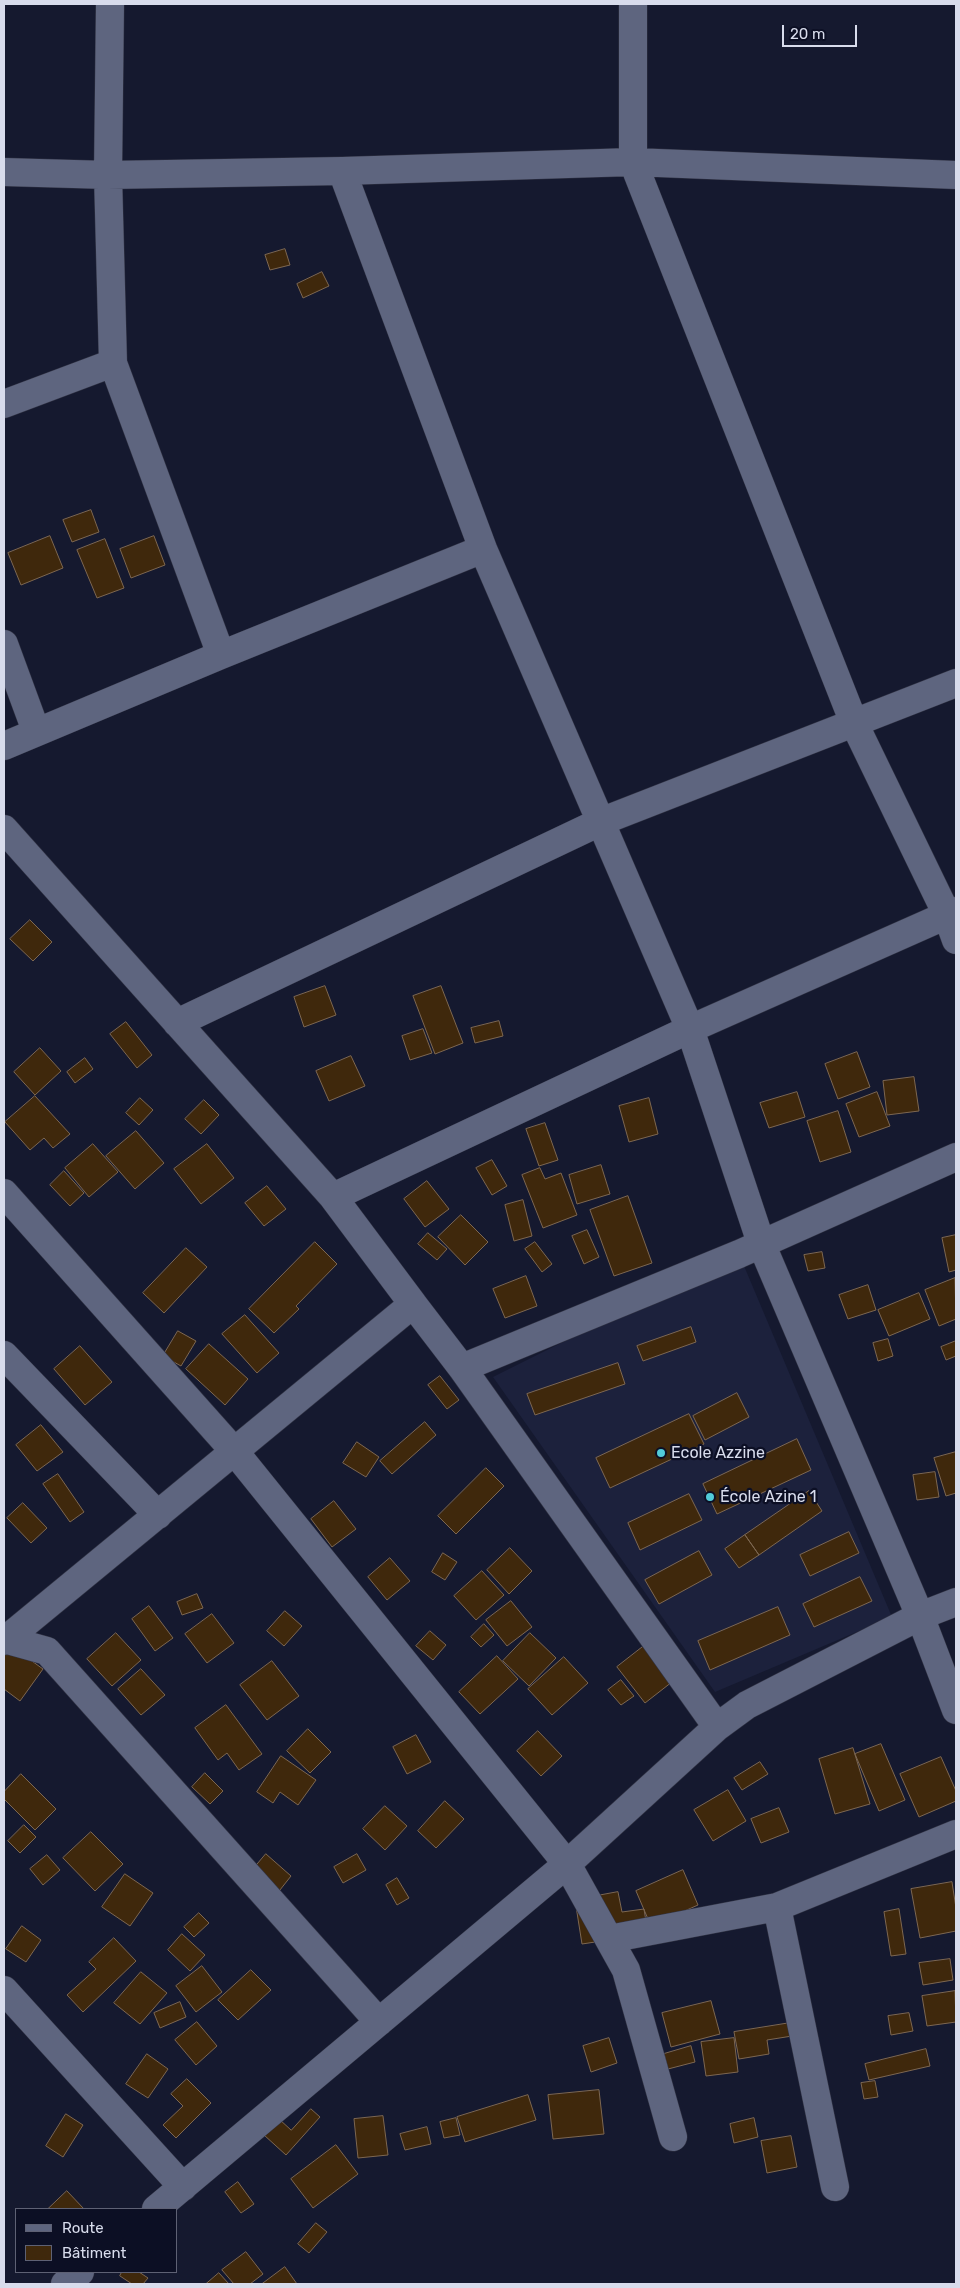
<!DOCTYPE html>
<html>
<head>
<meta charset="utf-8">
<style>
	body { margin:0 }
	#map { position:relative; width:960px; height:2288px; overflow:hidden; background:#15192f; font-family:Rubik,sans-serif }
	canvas { display:block }
	.frame { position:absolute; inset:0; border:5px solid #d8dcec; pointer-events:none }
	.legend { position:absolute; left:15px; top:2208px; width:162px; height:65px; box-sizing:border-box; background:#0c0f24; border:1px solid #5e6174; margin:0; padding:6px 9px; list-style:none; font-size:15px; color:#d8dcec }
	.legend li { display:flex; align-items:center; gap:10px; height:25px }
	.legend b { width:25px; border:1px solid #5e6174 }
	.scale { position:absolute; left:782px; top:25px; width:75px; height:22px; box-sizing:border-box; border:2px solid #d8dcec; border-top:0; padding-left:6px; font-size:15px; line-height:18px; white-space:nowrap; color:#d8dcec; -webkit-text-stroke:4px #0c0f24; paint-order:stroke }
</style>
</head>
<body>
<div id="map">
<canvas width="960" height="2288"></canvas>
<div class="frame"></div>
<ul class="legend">
<li><b style="height:6px;background:#5e657f"></b>Route</li>
<li><b style="height:14px;background:#3f280c"></b>Bâtiment</li>
</ul>
<div class="scale">20 m</div>
</div>
<script>
const c = document.querySelector('canvas').getContext('2d');
c.lineJoin = 'round';
function fill(path, color) { c.fillStyle = color; c.fill(path, 'evenodd'); }
function strokePath(path, color, width, dash) { c.strokeStyle = color; c.lineWidth = width; c.lineCap = dash ? 'butt' : 'round'; c.setLineDash(dash || []); c.stroke(path); }
function label(font, color, halo, rows, align = 'center') {
  c.font = font + ' Rubik,sans-serif'; c.lineWidth = 4.5; c.setLineDash([]); c.textBaseline = 'middle'; c.strokeStyle = halo; c.fillStyle = color; for (const [text, x, y, turn = 0] of rows) {
    c.save(); c.translate(x, y); c.rotate((+turn || 0) * Math.PI / 180); c.textAlign = isNaN(turn) ? turn : align; if (halo) c.strokeText(text, 0, 0); c.fillText(text, 0, 0); c.restore();
  }
}
fill(new Path2D(`
	M 739,1254 L 892,1617 L 715,1692 L 493,1377 Z`), '#1c213c');
const building = new Path2D(`
	M 285,249 L 290,265 L 270,270 L 265,255 Z
	M 322,272 L 329,286 L 303,298 L 297,284 Z
	M 91,510 L 99,532 L 72,542 L 63,520 Z
	M 50,536 L 63,568 L 21,585 L 8,553 Z
	M 154,536 L 165,565 L 131,578 L 120,549 Z
	M 105,539 L 124,588 L 97,598 L 77,550 Z
	M 30,920 L 52,942 L 33,961 L 10,939 Z
	M 325,986 L 336,1015 L 304,1027 L 294,997 Z
	M 441,986 L 463,1043 L 435,1054 L 413,996 Z
	M 499,1021 L 503,1036 L 475,1043 L 471,1028 Z
	M 126,1022 L 152,1055 L 137,1068 L 110,1034 Z
	M 423,1029 L 432,1053 L 410,1060 L 402,1036 Z
	M 40,1048 L 61,1071 L 35,1095 L 14,1072 Z
	M 857,1052 L 870,1087 L 838,1099 L 825,1064 Z
	M 351,1056 L 365,1086 L 329,1101 L 316,1071 Z
	M 85,1058 L 93,1069 L 75,1083 L 67,1072 Z
	M 914,1077 L 919,1111 L 887,1115 L 883,1081 Z
	M 797,1092 L 805,1117 L 769,1128 L 760,1103 Z
	M 877,1092 L 890,1126 L 859,1137 L 846,1104 Z
	M 35,1096 L 70,1134 L 53,1148 L 44,1138 L 30,1150 L 5,1122 Z
	M 140,1098 L 153,1110 L 139,1125 L 126,1113 Z
	M 649,1098 L 658,1134 L 629,1142 L 619,1106 Z
	M 204,1100 L 219,1115 L 201,1134 L 185,1119 Z
	M 838,1111 L 851,1152 L 820,1162 L 807,1121 Z
	M 545,1123 L 558,1160 L 539,1166 L 526,1129 Z
	M 136,1131 L 164,1163 L 135,1189 L 106,1156 Z
	M 93,1144 L 118,1172 L 89,1197 L 65,1168 Z
	M 207,1144 L 234,1178 L 201,1204 L 174,1169 Z
	M 492,1160 L 507,1186 L 492,1195 L 476,1168 Z
	M 601,1165 L 610,1194 L 577,1204 L 569,1175 Z
	M 540,1168 L 545,1179 L 561,1173 L 577,1215 L 543,1228 L 522,1175 Z
	M 64,1171 L 84,1193 L 70,1206 L 50,1185 Z
	M 427,1181 L 449,1209 L 425,1227 L 404,1199 Z
	M 267,1186 L 286,1209 L 264,1226 L 245,1203 Z
	M 628,1196 L 652,1263 L 614,1276 L 590,1210 Z
	M 523,1200 L 532,1236 L 514,1241 L 505,1205 Z
	M 461,1215 L 488,1242 L 465,1265 L 438,1237 Z
	M 587,1230 L 599,1257 L 584,1264 L 572,1236 Z
	M 428,1233 L 447,1249 L 437,1260 L 418,1244 Z
	M 956,1235 L 956,1270 L 949,1272 L 942,1238 Z
	M 315,1242 L 337,1264 L 296,1306 L 299,1309 L 274,1333 L 249,1309 Z
	M 535,1242 L 552,1264 L 542,1272 L 525,1249 Z
	M 186,1248 L 207,1267 L 164,1313 L 143,1293 Z
	M 822,1252 L 825,1268 L 808,1271 L 804,1255 Z
	M 526,1276 L 537,1306 L 505,1318 L 493,1289 Z
	M 955,1278 L 956,1319 L 939,1326 L 925,1290 Z
	M 868,1285 L 876,1310 L 848,1319 L 839,1295 Z
	M 919,1293 L 930,1319 L 889,1336 L 878,1310 Z
	M 245,1315 L 279,1353 L 257,1373 L 222,1334 Z
	M 691,1327 L 696,1342 L 643,1361 L 637,1346 Z
	M 178,1331 L 196,1341 L 181,1366 L 163,1356 Z
	M 888,1339 L 893,1356 L 878,1361 L 873,1343 Z
	M 956,1341 L 956,1356 L 946,1360 L 941,1347 Z
	M 209,1344 L 248,1379 L 225,1405 L 186,1369 Z
	M 80,1346 L 112,1382 L 85,1405 L 54,1369 Z
	M 618,1363 L 625,1384 L 535,1415 L 527,1394 Z
	M 440,1376 L 459,1400 L 447,1409 L 428,1385 Z
	M 737,1393 L 749,1417 L 705,1440 L 693,1416 Z
	M 689,1414 L 704,1444 L 610,1488 L 596,1458 Z
	M 425,1422 L 436,1435 L 392,1474 L 380,1461 Z
	M 41,1425 L 63,1452 L 37,1471 L 16,1445 Z
	M 797,1439 L 811,1470 L 717,1514 L 703,1484 Z
	M 357,1442 L 379,1457 L 366,1477 L 343,1463 Z
	M 956,1452 L 956,1493 L 946,1496 L 934,1458 Z
	M 486,1468 L 504,1486 L 456,1534 L 438,1516 Z
	M 935,1472 L 939,1497 L 917,1500 L 913,1475 Z
	M 58,1474 L 84,1512 L 70,1522 L 43,1484 Z
	M 809,1491 L 822,1511 L 759,1555 L 745,1535 Z
	M 689,1494 L 702,1520 L 640,1550 L 628,1523 Z
	M 334,1501 L 356,1529 L 332,1547 L 311,1519 Z
	M 23,1503 L 47,1528 L 31,1543 L 7,1518 Z
	M 849,1532 L 859,1553 L 810,1576 L 800,1555 Z
	M 745,1535 L 759,1555 L 739,1568 L 725,1549 Z
	M 510,1548 L 532,1571 L 509,1594 L 487,1570 Z
	M 699,1551 L 712,1575 L 659,1604 L 645,1580 Z
	M 443,1553 L 457,1562 L 445,1580 L 432,1572 Z
	M 390,1558 L 410,1581 L 387,1600 L 368,1577 Z
	M 482,1571 L 504,1595 L 476,1620 L 454,1596 Z
	M 860,1577 L 872,1601 L 814,1627 L 803,1604 Z
	M 197,1594 L 203,1608 L 182,1615 L 177,1602 Z
	M 511,1601 L 532,1627 L 507,1646 L 486,1620 Z
	M 149,1606 L 173,1638 L 155,1651 L 132,1619 Z
	M 778,1607 L 790,1635 L 710,1670 L 698,1641 Z
	M 285,1611 L 302,1626 L 284,1646 L 267,1631 Z
	M 212,1614 L 234,1643 L 207,1663 L 185,1634 Z
	M 484,1624 L 494,1635 L 481,1647 L 471,1637 Z
	M 430,1631 L 446,1645 L 433,1660 L 416,1646 Z
	M 116,1633 L 141,1660 L 112,1686 L 87,1659 Z
	M 530,1633 L 556,1658 L 529,1686 L 503,1661 Z
	M 658,1635 L 686,1671 L 645,1703 L 617,1667 Z
	M 11,1646 L 43,1669 L 20,1701 L 4,1689 L 4,1656 Z
	M 497,1656 L 518,1679 L 480,1714 L 459,1692 Z
	M 564,1657 L 588,1683 L 552,1715 L 528,1689 Z
	M 272,1661 L 299,1696 L 267,1720 L 240,1685 Z
	M 141,1669 L 165,1695 L 141,1715 L 118,1689 Z
	M 621,1680 L 634,1696 L 621,1705 L 608,1690 Z
	M 226,1705 L 262,1754 L 239,1770 L 227,1753 L 218,1760 L 195,1728 Z
	M 308,1729 L 331,1752 L 310,1773 L 287,1751 Z
	M 538,1731 L 562,1756 L 541,1776 L 517,1751 Z
	M 416,1735 L 431,1762 L 407,1774 L 393,1747 Z
	M 881,1744 L 905,1800 L 879,1811 L 855,1754 Z
	M 853,1748 L 870,1804 L 835,1814 L 819,1759 Z
	M 281,1756 L 316,1780 L 298,1805 L 280,1792 L 273,1803 L 257,1792 Z
	M 941,1757 L 956,1791 L 956,1801 L 919,1817 L 900,1774 Z
	M 760,1762 L 768,1774 L 742,1790 L 734,1778 Z
	M 205,1773 L 223,1791 L 210,1804 L 192,1787 Z
	M 21,1774 L 56,1809 L 35,1830 L 4,1799 L 4,1792 Z
	M 728,1790 L 746,1821 L 713,1841 L 694,1810 Z
	M 445,1801 L 464,1819 L 436,1848 L 418,1831 Z
	M 385,1806 L 407,1826 L 385,1850 L 363,1829 Z
	M 779,1808 L 789,1832 L 761,1843 L 751,1819 Z
	M 24,1825 L 36,1837 L 20,1853 L 8,1841 Z
	M 91,1832 L 123,1864 L 95,1891 L 63,1858 Z
	M 266,1854 L 291,1876 L 276,1895 L 250,1873 Z
	M 357,1854 L 366,1870 L 343,1883 L 334,1867 Z
	M 47,1855 L 60,1870 L 43,1885 L 30,1869 Z
	M 683,1870 L 698,1905 L 651,1926 L 636,1891 Z
	M 125,1874 L 153,1893 L 130,1926 L 102,1907 Z
	M 397,1878 L 409,1898 L 397,1905 L 386,1885 Z
	M 952,1882 L 956,1908 L 956,1931 L 920,1938 L 911,1889 Z
	M 618,1892 L 622,1912 L 644,1909 L 648,1934 L 582,1944 L 575,1900 Z
	M 899,1909 L 906,1954 L 891,1956 L 884,1912 Z
	M 199,1913 L 209,1923 L 194,1937 L 184,1927 Z
	M 22,1926 L 41,1940 L 26,1962 L 6,1949 Z
	M 182,1934 L 205,1955 L 190,1971 L 168,1950 Z
	M 114,1938 L 136,1961 L 83,2012 L 67,1995 L 96,1969 L 89,1962 Z
	M 950,1959 L 953,1980 L 923,1985 L 919,1963 Z
	M 202,1966 L 222,1992 L 196,2012 L 176,1986 Z
	M 251,1970 L 271,1990 L 238,2020 L 218,2000 Z
	M 141,1972 L 167,1993 L 140,2024 L 114,2003 Z
	M 955,1991 L 956,2022 L 927,2026 L 922,1996 Z
	M 711,2001 L 720,2034 L 671,2047 L 662,2013 Z
	M 180,2002 L 186,2017 L 160,2028 L 154,2013 Z
	M 909,2013 L 913,2031 L 891,2035 L 888,2016 Z
	M 809,2020 L 811,2033 L 767,2040 L 769,2054 L 739,2059 L 734,2032 Z
	M 197,2022 L 217,2046 L 196,2065 L 175,2040 Z
	M 609,2038 L 617,2063 L 591,2072 L 583,2046 Z
	M 734,2038 L 738,2072 L 706,2076 L 701,2042 Z
	M 691,2046 L 695,2062 L 668,2069 L 664,2054 Z
	M 926,2049 L 930,2066 L 869,2080 L 865,2064 Z
	M 147,2054 L 168,2069 L 148,2098 L 126,2084 Z
	M 187,2079 L 211,2103 L 176,2138 L 163,2125 L 183,2106 L 171,2094 Z
	M 875,2081 L 878,2097 L 864,2099 L 861,2083 Z
	M 599,2090 L 604,2134 L 553,2139 L 548,2095 Z
	M 528,2095 L 536,2120 L 465,2142 L 457,2117 Z
	M 311,2109 L 320,2117 L 286,2155 L 264,2135 L 279,2119 L 291,2130 Z
	M 66,2114 L 83,2125 L 63,2157 L 46,2146 Z
	M 383,2116 L 388,2155 L 358,2158 L 354,2119 Z
	M 456,2118 L 460,2135 L 444,2138 L 440,2122 Z
	M 754,2118 L 758,2137 L 734,2143 L 730,2124 Z
	M 427,2127 L 431,2144 L 405,2150 L 400,2134 Z
	M 791,2136 L 797,2167 L 767,2173 L 761,2141 Z
	M 336,2145 L 358,2174 L 313,2208 L 291,2179 Z
	M 238,2182 L 254,2204 L 241,2213 L 225,2192 Z
	M 67,2191 L 84,2209 L 48,2209 Z
	M 316,2223 L 327,2232 L 309,2253 L 298,2244 Z
	M 246,2252 L 263,2274 L 250,2284 L 234,2284 L 222,2270 Z
	M 285,2267 L 297,2284 L 262,2284 Z
	M 122,2272 L 139,2272 L 148,2278 L 143,2284 L 132,2284 L 120,2276 Z
	M 219,2273 L 229,2284 L 206,2284 Z`);
fill(building, '#3f280c');
strokePath(building, '#7d6751', 1);
const minor = new Path2D(`
	M 110,4 L 108,175 L 113,363 L 221,655
	M 633,4 L 633,162 L 854,723 L 947,915 L 956,940
	M 342,171 L 483,549 L 690,1029 L 761,1243 L 920,1616 L 956,1710
	M 4,172 L 108,175 L 342,171 L 633,162 L 956,175
	M 4,404 L 113,363
	M 4,644 L 36,731
	M 4,746 L 221,655 L 483,549
	M 4,829 L 333,1197 L 413,1304 L 4,1641
	M 177,1023 L 600,822 L 956,683
	M 4,1193 L 235,1452 L 567,1864 L 626,1970 L 673,2137
	M 333,1197 L 690,1029 L 956,911
	M 413,1304 L 462,1368 L 739,1254 L 956,1157
	M 4,1355 L 158,1515
	M 462,1368 L 717,1727
	M 4,1639 L 47,1651 L 379,2022
	M 777,1907 L 835,2187
	M 609,1939 L 777,1907 L 956,1834
	M 4,1990 L 183,2187
	M 156,2209 L 567,1864 L 717,1727 L 747,1705 L 920,1616 L 956,1602
	M 65,2284 L 80,2272`);
strokePath(minor, '#323445', 29);
strokePath(minor, '#5e657f', 28);
for (const [x, y, r, color] of [
	[661,1453,5,"#52cbd8"],
	[710,1497,5,"#52cbd8"]
]) { const dot = new Path2D(); dot.arc(x, y, r, 0, 2 * Math.PI); c.fillStyle = color; c.fill(dot); strokePath(dot, '#0c0f24', 2); }
label('16px', '#d8dcec', '#0c0f24', [
	["Ecole Azzine",671,1453],
	["École Azine 1",720,1497]
], 'left');
</script>
</body>
</html>
